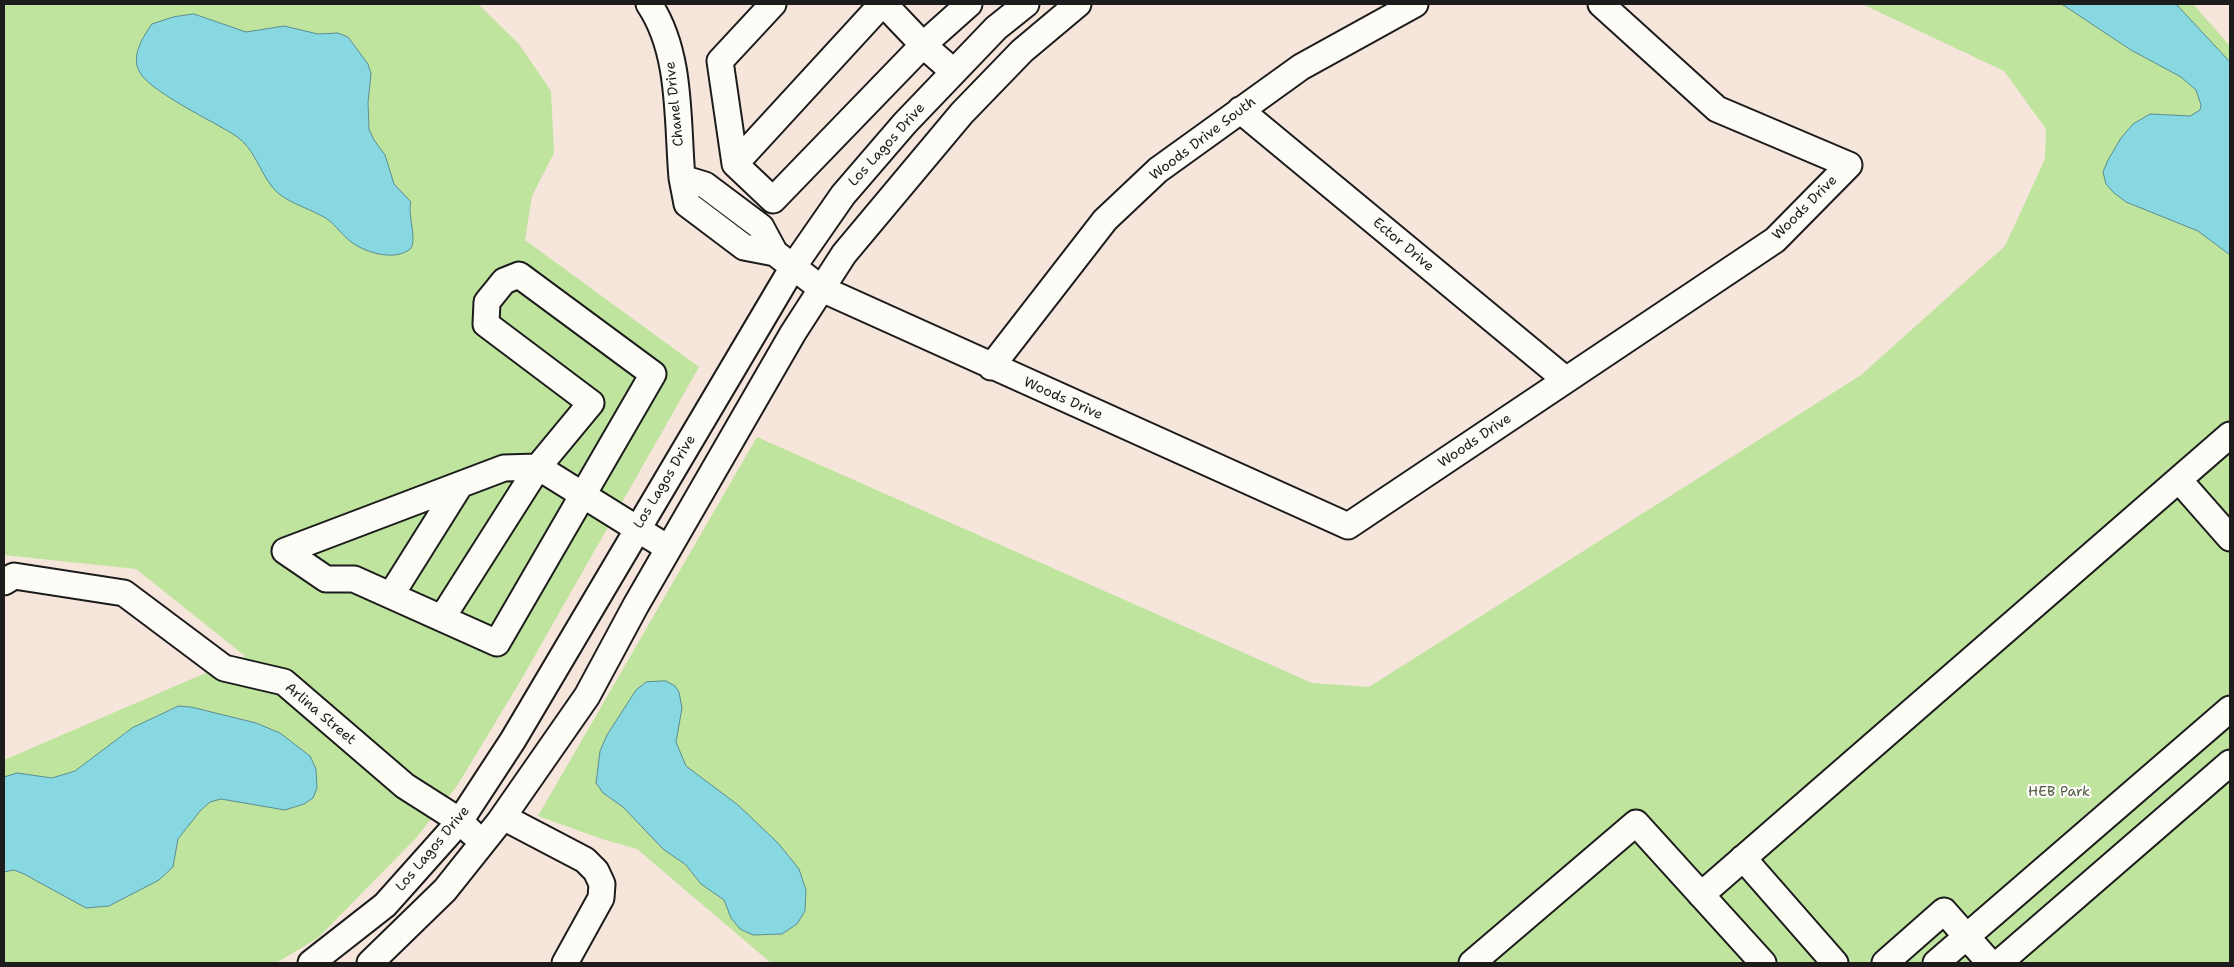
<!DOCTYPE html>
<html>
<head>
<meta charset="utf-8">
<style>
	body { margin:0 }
	#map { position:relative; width:2234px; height:967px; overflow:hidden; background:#f6e5db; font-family:"Shantell Sans",sans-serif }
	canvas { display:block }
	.frame { position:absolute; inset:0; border:5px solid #1c1c1c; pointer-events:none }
</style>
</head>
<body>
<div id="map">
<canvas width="2234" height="967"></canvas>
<div class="frame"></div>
</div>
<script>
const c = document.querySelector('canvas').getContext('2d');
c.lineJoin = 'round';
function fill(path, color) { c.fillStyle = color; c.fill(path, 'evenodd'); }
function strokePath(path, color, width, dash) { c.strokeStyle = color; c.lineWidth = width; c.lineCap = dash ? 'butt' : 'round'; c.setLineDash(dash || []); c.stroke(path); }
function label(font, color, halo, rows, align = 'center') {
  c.font = font + ' "Shantell Sans",sans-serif'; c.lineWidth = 4.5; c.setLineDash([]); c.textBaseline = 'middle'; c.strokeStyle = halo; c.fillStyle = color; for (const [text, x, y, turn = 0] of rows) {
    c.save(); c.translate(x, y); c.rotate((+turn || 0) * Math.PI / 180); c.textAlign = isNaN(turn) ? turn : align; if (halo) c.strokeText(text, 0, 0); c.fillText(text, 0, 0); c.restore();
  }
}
fill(new Path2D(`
	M 4,4 L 478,4 L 519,44 L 551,91 L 554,153 L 532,196 L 525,240 L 699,367 L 521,680 L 457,786 L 416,838 L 318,938 L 276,963 L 4,963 L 4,760 L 245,656 L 136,569 L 4,555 Z
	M 1862,4 L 2193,4 L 2230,46 L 2230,963 L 771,963 L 637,849 L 602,839 L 538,816 L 757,437 L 1312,683 L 1369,687 L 1861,375 L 2005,246 L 2045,159 L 2046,129 L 2004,71 Z`), '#bfe49e');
const water = new Path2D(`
	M 2062,4 L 2176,4 L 2230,62 L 2230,255 L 2198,231 L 2126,202 L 2114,193 L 2106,184 L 2103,172 L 2108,160 L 2121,138 L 2133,124 L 2150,114 L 2190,116 L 2200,110 L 2201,105 L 2196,90 L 2181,77 L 2131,50 Z
	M 194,14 L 246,32 L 284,26 L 318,34 L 338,33 L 348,37 L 368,64 L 371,74 L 368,102 L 369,129 L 374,140 L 385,155 L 394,184 L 411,202 C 407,214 418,242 410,249 C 395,262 363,252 350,241 C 340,233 334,222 322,216 C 306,207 285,202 273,188 C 259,171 255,149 236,136 C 215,122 148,91 139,71 C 131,55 143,37 152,24 L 173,17 Z
	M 666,681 L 675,686 L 679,692 L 682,708 L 676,742 L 686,766 L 738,805 L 778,843 L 799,869 L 806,890 L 805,911 L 797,924 L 782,934 L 753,935 L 740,929 L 731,918 L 724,900 L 701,884 L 686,865 L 663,849 L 623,807 L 603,793 L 596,783 L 600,751 L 607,735 L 636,690 L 646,682 Z
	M 179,706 L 191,707 L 256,723 L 280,733 L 310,756 L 316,769 L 317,788 L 313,798 L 304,804 L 285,810 L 221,799 L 210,802 L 200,811 L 178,839 L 173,867 L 159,880 L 109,906 L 86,908 L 24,874 L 14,870 L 4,872 L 4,777 L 17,773 L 52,778 L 75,771 L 132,728 Z`);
fill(water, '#87d8e1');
strokePath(water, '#5c8d92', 1);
const minor = new Path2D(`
	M 649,4 C 682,53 677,121 682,178
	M 773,4 L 720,61 L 735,164 L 773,200 L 923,45 L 969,4
	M 884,4 L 923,45 L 954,72
	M 1240,110 L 1566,380
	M 735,164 L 882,4
	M 775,253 L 744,247 L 687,204 L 682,178 L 705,185 L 761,227 L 775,253 L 822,289 L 1348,526 L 1775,240 L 1849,165 L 1717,109 L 1601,4
	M 991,367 L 1105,220 L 1158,170 L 1301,67 L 1415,4
	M 2179,480 L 2230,538
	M 4,582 L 14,576 L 124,593 L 224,668 L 284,682 L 405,786 L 460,821 L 472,833
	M 391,595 L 460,485
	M 442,618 L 538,467 L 591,403 L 486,324 L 487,302 L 504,281 L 519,275 L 653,374 L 497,643 L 354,579 L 326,579 L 285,551 L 504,468 L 538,467 L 668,548
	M 503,817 L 585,860 L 596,871 L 602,884 L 601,898 L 565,963
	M 1743,858 L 1835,963
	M 1701,895 L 2230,435
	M 311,963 L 385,905 L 460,821 L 513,740 L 793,267 L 843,195 L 905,123 L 996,28 L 1026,4
	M 370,963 L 445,890 L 500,821 L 587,696 L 636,605 L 793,333 L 844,254 L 962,113 L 1022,51 L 1078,4
	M 1472,963 L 1636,823 L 1763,963
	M 1885,963 L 1944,911 L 1990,963
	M 1936,963 L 2230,709
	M 1999,963 L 2230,763`);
strokePath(minor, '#1c1c1c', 29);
strokePath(minor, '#fdfcf7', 25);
label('14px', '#1c1c1c', '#fdfcf7', [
	["Chanel Drive",675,104,-96],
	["Woods Drive South",1203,139,-37],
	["Los Lagos Drive",887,145,-48],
	["Woods Drive",1805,208,-45],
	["Ector Drive",1403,245,40],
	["Woods Drive",1063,399,24],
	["Woods Drive",1475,441,-34],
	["Los Lagos Drive",665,482,-59],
	["Arlina Street",320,714,40],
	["Los Lagos Drive",433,849,-50]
]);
label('14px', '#4d5843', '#fdfcf7', [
	["HEB Park",2059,792]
]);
</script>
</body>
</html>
